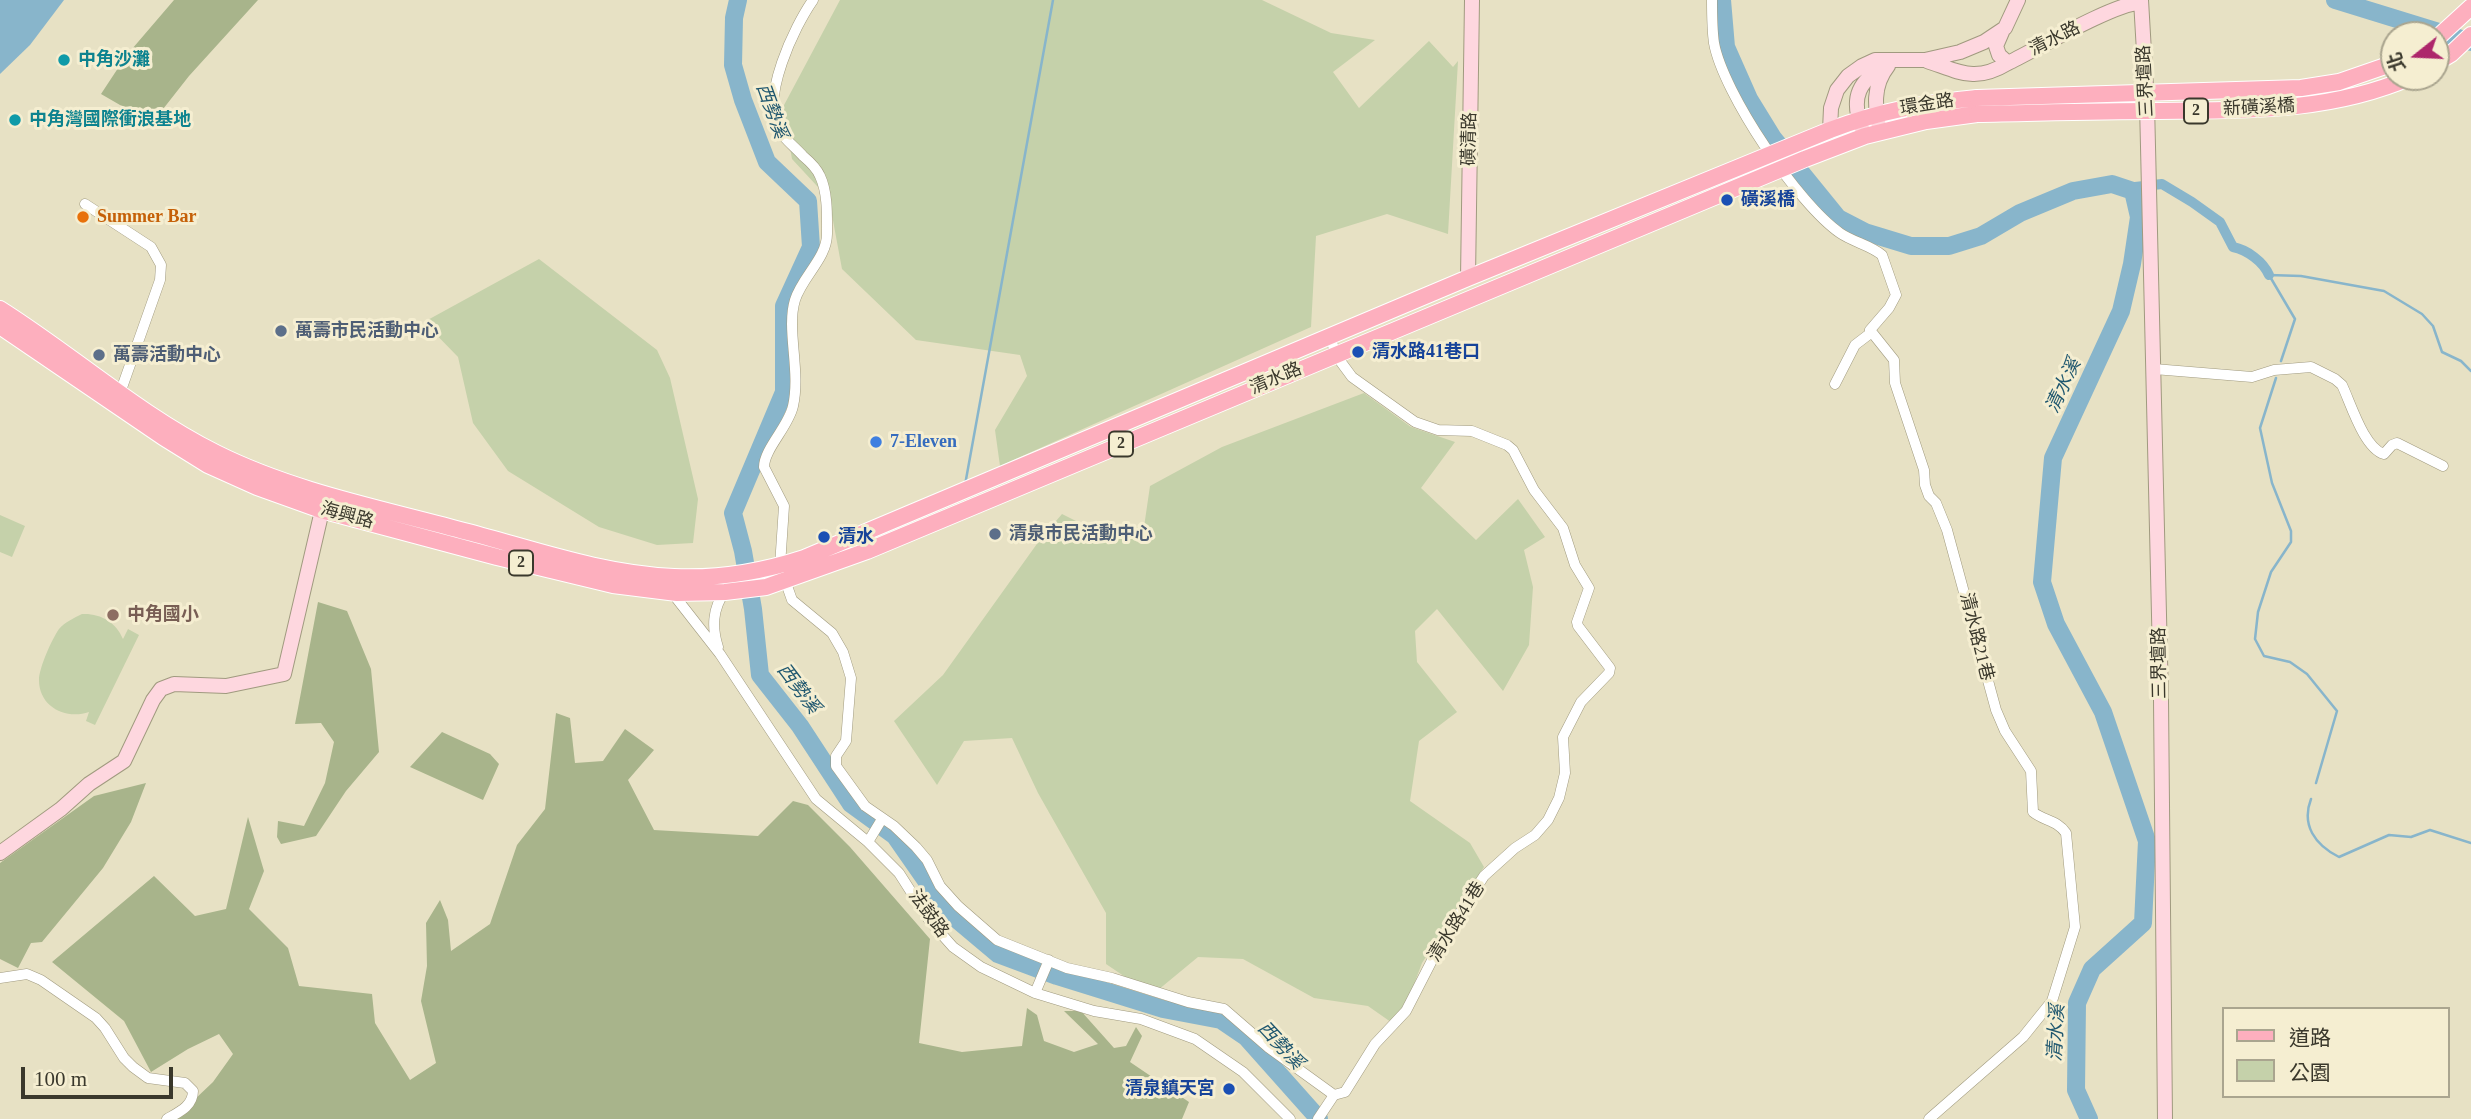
<!DOCTYPE html>
<html>
<head>
<meta charset="utf-8">
<style>
	body { margin:0 }
	#map { position:relative; width:2471px; height:1119px; overflow:hidden; background:#e7e1c4; font-family:"Times New Roman","Noto Sans TC",serif }
	canvas { display:block }
	.legend { position:absolute; left:2222px; top:1007px; width:228px; height:91px; box-sizing:border-box; background:#f5eed1; border:2px solid #aaa58f; margin:0; padding:9px 12px; list-style:none; font-size:21px; color:#3a382c }
	.legend li { display:flex; align-items:center; gap:14px; height:35px }
	.legend b { width:35px; border:2px solid #aaa58f }
	.north { position:absolute; left:2380px; top:21px; width:70px; height:70px; box-sizing:border-box; background:#f5eed1; border:2px solid #aaa58f; border-radius:50%; rotate:252deg; font-size:19px; font-weight:700; line-height:28px; text-align:center; color:#3a382c }
	.north::after { content:''; display:block; margin:auto; width:24px; height:32px; background:#ad266b; clip-path:polygon(50% 0,100% 100%,50% 72%,0 100%) }
	.scale { position:absolute; left:21px; top:1067px; width:152px; height:32px; box-sizing:border-box; border:4px solid #3a382c; border-top:0; padding-left:9px; font-size:21px; line-height:24px; white-space:nowrap; color:#3a382c; -webkit-text-stroke:5px #f5eed1; paint-order:stroke }
</style>
</head>
<body>
<div id="map">
<canvas width="2471" height="1119"></canvas>
<ul class="legend">
<li><b style="height:9px;background:#fdafbe"></b>道路</li>
<li><b style="height:19px;background:#c5d1aa"></b>公園</li>
</ul>
<div class="north">北</div>
<div class="scale">100 m</div>
</div>
<script>
const c = document.querySelector('canvas').getContext('2d');
c.lineJoin = 'round';
function fill(path, color) { c.fillStyle = color; c.fill(path, 'evenodd'); }
function strokePath(path, color, width, dash) { c.strokeStyle = color; c.lineWidth = width; c.lineCap = dash ? 'butt' : 'round'; c.setLineDash(dash || []); c.stroke(path); }
function label(font, color, halo, rows, align = 'center') {
  c.font = font + ' "Times New Roman","Noto Sans TC",serif'; c.lineWidth = 6; c.setLineDash([]); c.textBaseline = 'middle'; c.strokeStyle = halo; c.fillStyle = color; for (const [text, x, y, turn = 0] of rows) {
    c.save(); c.translate(x, y); c.rotate((+turn || 0) * Math.PI / 180); c.textAlign = isNaN(turn) ? turn : align; if (halo) c.strokeText(text, 0, 0); c.fillText(text, 0, 0); c.restore();
  }
}
fill(new Path2D(`
	M 840,0 L 1262,0 L 1331,33 L 1375,40 L 1333,72 L 1359,108 L 1429,41 L 1453,67 L 1458,61 L 1448,234 L 1387,214 L 1316,236 L 1311,327 L 1000,466 L 995,430 L 1027,376 L 1020,355 L 916,340 L 842,269 L 829,199 L 792,159 L 783,107 Z
	M 539,259 L 657,350 L 670,378 L 698,499 L 693,543 L 657,545 L 599,527 L 508,471 L 473,423 L 458,357 L 424,322 Z
	M 1364,393 L 1411,427 L 1455,442 L 1421,488 L 1476,540 L 1518,499 L 1545,537 L 1524,550 L 1533,587 L 1529,645 L 1503,691 L 1437,609 L 1415,631 L 1417,662 L 1457,712 L 1419,741 L 1410,801 L 1470,843 L 1484,867 L 1422,963 L 1398,1027 L 1368,1006 L 1314,998 L 1243,959 L 1198,957 L 1152,995 L 1106,964 L 1106,913 L 1038,793 L 1012,738 L 964,741 L 937,785 L 894,721 L 943,675 L 1039,541 L 1062,514 L 1094,530 L 1144,527 L 1150,486 L 1222,447 Z
	M 0,515 L 25,526 L 12,557 L 0,552 Z
	M 82,614 C 100,613 116,622 123,639 L 128,629 L 139,635 L 95,725 L 86,721 L 89,712 C 66,720 39,707 39,680 C 39,668 52,639 59,629 C 65,622 74,618 82,614 Z`), '#c5d1aa');
fill(new Path2D(`
	M 174,0 L 258,0 L 189,76 L 156,118 L 120,105 L 101,94 L 126,56 Z
	M 318,602 L 347,611 L 371,669 L 379,752 L 346,791 L 316,836 L 281,844 L 277,837 L 278,821 L 304,826 L 325,783 L 334,742 L 321,723 L 295,724 Z
	M 556,713 L 570,718 L 575,763 L 603,761 L 625,729 L 654,750 L 628,780 L 654,830 L 758,836 L 793,801 L 808,805 L 850,847 L 930,939 L 919,1043 L 962,1052 L 1022,1046 L 1027,1008 L 1037,1015 L 1044,1041 L 1074,1052 L 1098,1044 L 1064,1011 L 1081,1011 L 1114,1048 L 1126,1046 L 1136,1027 L 1142,1036 L 1130,1062 L 1189,1102 L 1182,1119 L 174,1119 L 213,1082 L 233,1054 L 219,1034 L 188,1049 L 151,1072 L 124,1021 L 52,962 L 154,876 L 195,916 L 226,909 L 248,817 L 264,871 L 249,909 L 288,948 L 299,986 L 372,994 L 375,1023 L 410,1080 L 436,1063 L 421,1001 L 427,966 L 426,923 L 440,900 L 448,920 L 451,951 L 490,924 L 517,845 L 545,809 Z
	M 442,732 L 490,754 L 499,764 L 483,800 L 410,767 Z
	M 146,783 L 131,822 L 103,868 L 42,942 L 31,943 L 18,968 L 0,959 L 0,863 L 94,796 Z`), '#a8b48b');
fill(new Path2D(`
	M 0,0 L 64,0 L 30,45 L 0,74 Z`), '#88b5cb');
strokePath(new Path2D(`
	M 2269,275 L 2301,276 L 2384,291 L 2422,314 L 2433,326 L 2442,352 L 2461,361 L 2471,371
	M 2269,275 L 2295,319 L 2281,361
	M 2276,378 L 2260,428 L 2272,483 L 2291,531 L 2291,542 L 2271,572 L 2258,612 L 2255,639 L 2264,656 L 2290,662 L 2307,674 L 2337,711 L 2316,783
	M 965,485 L 1053,0
	M 2311,799 C 2301,825 2315,845 2339,857 L 2389,835 L 2411,837 L 2430,830 L 2471,843`), '#88b5cb', 2.5);
strokePath(new Path2D(`
	M 2126,188 L 2162,184 L 2192,202 L 2220,222 L 2233,247 C 2247,250 2263,261 2269,275`), '#88b5cb', 10);
strokePath(new Path2D(`
	M 738,0 L 734,18 L 733,65 L 743,100 L 767,162 L 808,201 L 811,247 L 784,306 L 784,392 L 733,513 L 743,551 L 753,609 L 760,675 L 800,726 L 851,804 L 895,836 L 948,912 L 998,954 L 1057,976 L 1163,1009 L 1221,1020 L 1246,1037 L 1319,1119
	M 1722,0 L 1726,47 L 1749,99 L 1773,138 L 1838,218 L 1865,232 L 1911,246 L 1949,246 L 1981,236 L 2020,213 L 2073,191 L 2112,184 L 2133,191 L 2139,217 L 2132,264 L 2121,311 L 2053,458 L 2042,582 L 2056,624 L 2103,712 L 2147,841 L 2143,923 L 2092,969 L 2077,1003 L 2076,1090 L 2089,1119
	M 2335,0 L 2471,42`), '#88b5cb', 18);
const street = new Path2D(`
	M 813,0 C 794,27 761,97 778,129 C 784,139 795,147 803,156 C 809,161 817,169 820,176 C 828,193 827,216 827,234 C 827,258 802,277 795,300 C 786,329 801,371 793,406 C 789,426 764,449 764,467 L 784,506 L 780,566 L 792,600 L 832,633 L 843,652 L 851,678 L 846,741 L 836,756 L 836,766 L 865,806 L 894,826 L 916,847 L 927,860 L 940,886 L 958,906 L 997,940 L 1067,968 L 1112,978 L 1188,1002 L 1224,1009 L 1269,1048 L 1334,1095
	M 1712,0 C 1712,14 1712,29 1714,43 C 1723,93 1798,204 1840,233 C 1853,242 1870,245 1882,255 L 1896,295 L 1889,308 L 1870,330 L 1894,360 L 1895,383 L 1924,470 L 1925,485 L 1929,496 L 1936,503 L 1947,530 L 1996,710 L 2005,731 L 2031,771 L 2033,812 C 2044,821 2057,820 2066,833 L 2075,927 L 2052,1001 L 2023,1037 L 1929,1119
	M 85,204 L 151,247 L 161,265 L 160,280 L 119,396
	M 2154,369 L 2252,377 L 2274,370 L 2311,367 L 2335,379 L 2342,385 C 2351,404 2364,448 2384,454 L 2392,445 L 2397,443 L 2443,466
	M 1835,384 L 1855,345 L 1872,332
	M 676,589 L 677,599 L 720,654 L 816,799 L 868,842 L 899,873 L 929,920 L 953,947 L 981,967 L 1035,993 L 1094,1011 L 1141,1019 L 1195,1039 L 1243,1072 L 1290,1119
	M 718,647 C 712,629 712,608 725,592
	M 868,842 L 882,819
	M 0,978 L 27,974 L 41,980 L 96,1018 L 105,1028 L 124,1058 L 133,1067 L 148,1078 L 185,1083 L 193,1091 C 193,1106 179,1112 167,1119
	M 1035,993 L 1049,960
	M 1318,1119 L 1334,1095 L 1345,1092 L 1375,1044 L 1406,1011 L 1443,939 L 1484,876 L 1515,848 L 1535,835 L 1548,820 L 1559,798 L 1565,773 L 1563,737 L 1581,702 L 1609,673 L 1610,668 L 1578,626 L 1577,622 L 1589,588 L 1575,565 L 1563,528 L 1534,490 L 1513,450 L 1507,445 L 1472,431 L 1438,430 L 1415,422 L 1352,377 L 1335,354 L 1331,337`);
const secondary = new Path2D(`
	M 2141,0 L 2147,104 L 2161,700 L 2165,1119
	M 2002,32 L 1996,46 L 1999,55 L 2008,63 C 2033,51 2118,1 2141,3
	M 1927,61 C 1960,72 1975,83 2008,63
	M 1830,130 L 1831,108 L 1837,90 L 1848,76 L 1862,66 L 1875,60 L 1925,60 L 1960,52 L 1984,42 L 2005,28 L 2018,0
	M 1863,131 C 1849,97 1859,80 1889,63
	M 1880,132 C 1875,108 1872,86 1888,66
	M 1468,278 L 1472,0
	M 0,853 L 61,809 L 89,784 L 124,761 L 153,700 L 161,689 L 174,684 L 226,686 L 284,674 L 324,502`);
const primary = new Path2D(`
	M 2436,39 L 2471,7
	M 2436,63 L 2451,54 L 2471,35
	M 0,309 C 73,355 138,414 216,453 C 294,492 384,509 468,532 C 536,550 603,574 674,577 C 719,579 761,572 804,558 L 1468,278 L 1830,130 C 1880,111 1924,103 1977,98
	M 0,326 L 163,437 L 208,465 L 257,487 L 321,510 L 497,557 L 613,585 L 677,593 L 725,592 L 766,587 L 867,551 L 1805,159 L 1865,136 L 1926,121 L 1977,114`);
strokePath(street, '#a09a7f', 11);
strokePath(secondary, '#a09a7f', 16);
strokePath(primary, '#fff', 18);
strokePath(street, '#fff', 10);
strokePath(secondary, '#fed7df', 14);
strokePath(primary, '#fdafbe', 16);
const primaryBridge = new Path2D(`
	M 1977,98 L 2301,88 L 2339,82 L 2394,63
	M 1977,114 C 2036,113 2095,111 2154,111 C 2242,110 2329,113 2411,77`);
strokePath(primaryBridge, '#fff', 18, []);
strokePath(primaryBridge, '#fdafbe', 16);
for (const [x, y, r, color] of [
	[64,60,7,"#0f9aa8"],
	[15,120,7,"#0f9aa8"],
	[1727,200,7,"#1a4fb4"],
	[83,217,7,"#e8710a"],
	[281,331,7,"#5c6f8a"],
	[1358,352,7,"#1a4fb4"],
	[99,355,7,"#5c6f8a"],
	[876,442,7,"#3f7fe0"],
	[995,534,7,"#5c6f8a"],
	[824,537,7,"#1a4fb4"],
	[113,615,7,"#8d6e63"],
	[1229,1089,7,"#1a4fb4"]
]) { const dot = new Path2D(); dot.arc(x, y, r, 0, 2 * Math.PI); c.fillStyle = color; c.fill(dot); strokePath(dot, '#f5eed1', 2.5); }
for (const [x, y, w] of [
	[2196,111,24],
	[1121,444,24],
	[521,563,24]
]) { const box = new Path2D(); box.roundRect(x - w / 2, y - 12.5, w, 25, 5); c.fillStyle = '#f5eed1'; c.fill(box); strokePath(box, '#3a382c', 2); }
label('bold 16px', '#3a382c', null, [
	["2",2196,111],
	["2",1121,444],
	["2",521,563]
]);
label('18px', '#3a382c', '#f5eed1', [
	["清水路",2055,39,-27],
	["三界壇路",2146,81,-93],
	["環金路",1927,105,-9],
	["新磺溪橋",2259,108,-3],
	["磺清路",1470,139,-89],
	["清水路",1276,379,-23],
	["海興路",347,516,15],
	["清水路21巷",1976,637,76],
	["三界壇路",2160,663,-91],
	["法鼓路",928,914,54],
	["清水路41巷",1457,922,-58]
]);
label('bold 18px', '#0d838f', '#f5eed1', [
	["中角沙灘",78,60],
	["中角灣國際衝浪基地",29,120]
], 'left');
label('bold 18px', '#164399', '#f5eed1', [
	["磺溪橋",1741,200],
	["清水路41巷口",1372,352],
	["清水",838,537],
	["清泉鎮天宮",1215,1089,"right"]
], 'left');
label('bold 18px', '#c56008', '#f5eed1', [
	["Summer Bar",97,217]
], 'left');
label('bold 18px', '#4e5e75', '#f5eed1', [
	["萬壽市民活動中心",295,331],
	["萬壽活動中心",113,355],
	["清泉市民活動中心",1009,534]
], 'left');
label('bold 18px', '#366cbe', '#f5eed1', [
	["7-Eleven",890,442]
], 'left');
label('bold 18px', '#785e54', '#f5eed1', [
	["中角國小",127,615]
], 'left');
label('italic 19px', '#1f576f', '#f5eed1', [
	["西勢溪",771,111,70],
	["清水溪",2064,386,-65],
	["西勢溪",798,689,53],
	["清水溪",2057,1033,-87],
	["西勢溪",1280,1046,47]
]);
</script>
</body>
</html>
